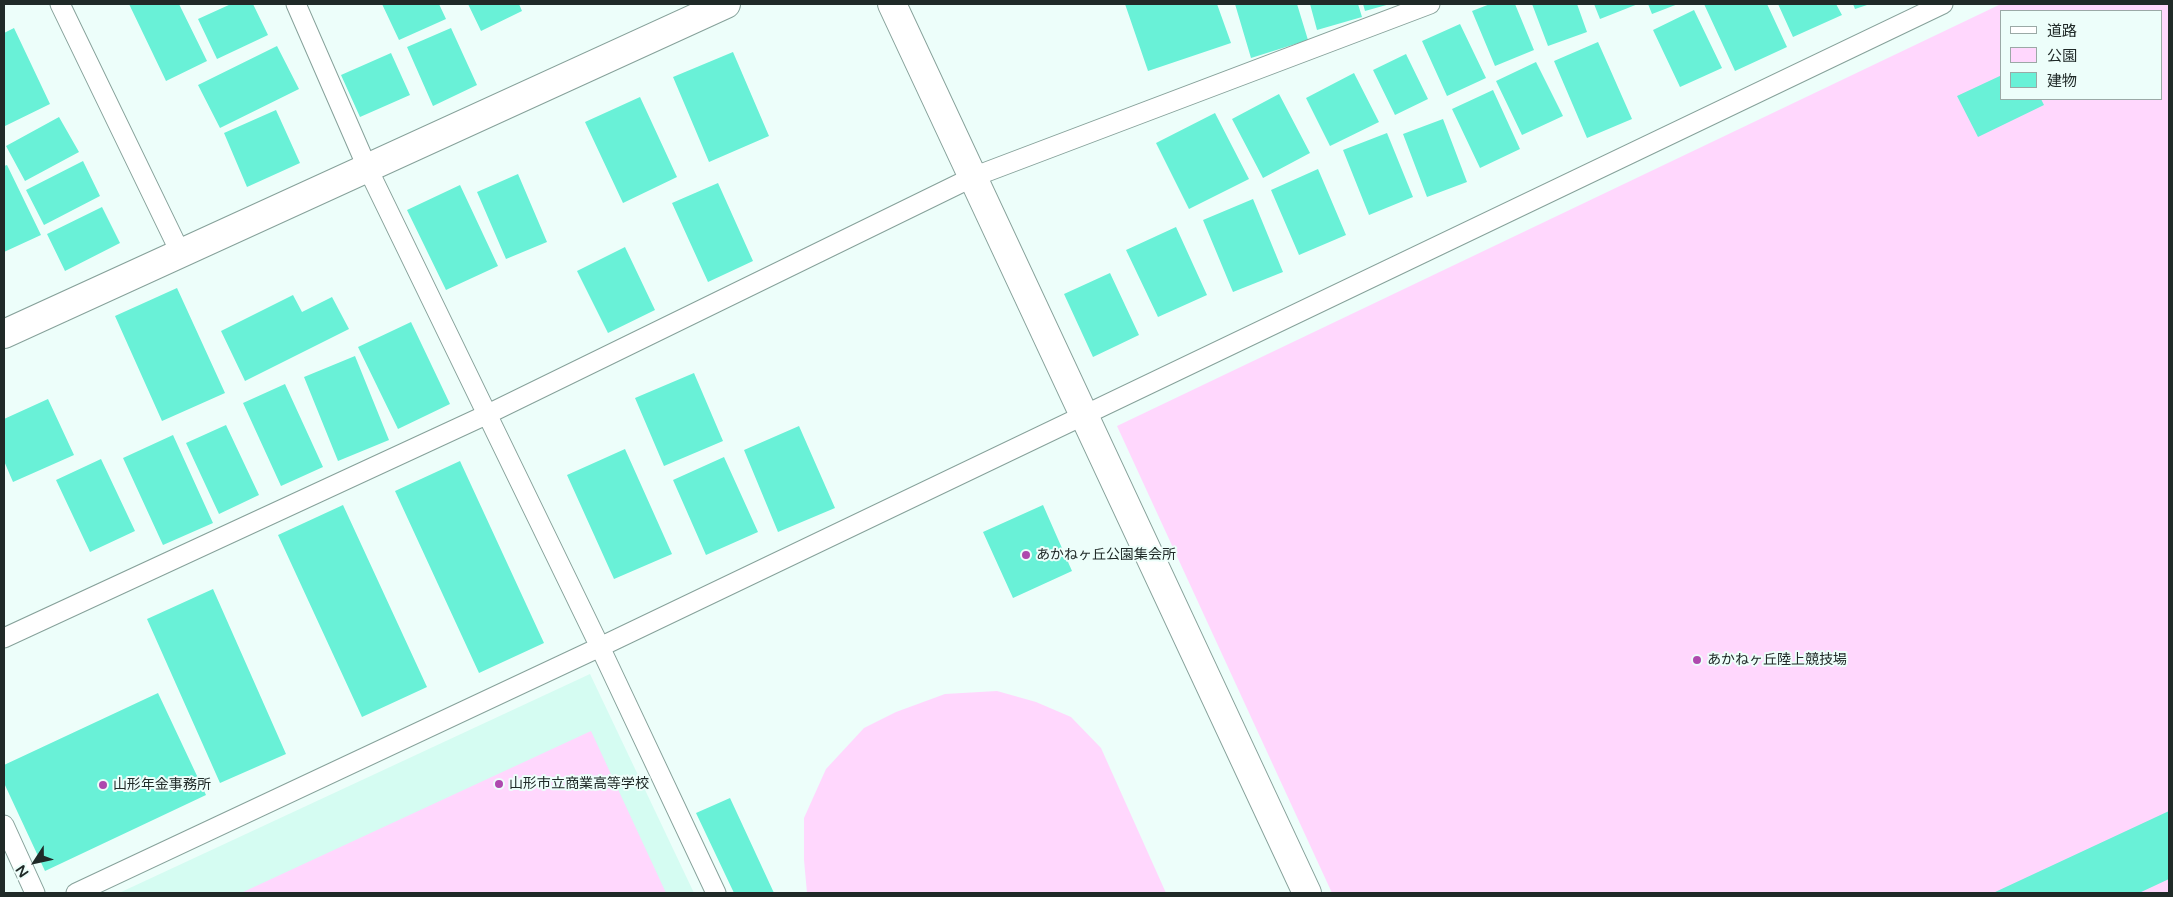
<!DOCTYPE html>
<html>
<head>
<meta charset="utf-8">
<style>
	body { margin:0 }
	#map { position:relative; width:2173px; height:897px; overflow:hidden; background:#edfefa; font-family:"Varela Round","Noto Sans JP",sans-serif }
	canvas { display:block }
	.frame { position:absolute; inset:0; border:5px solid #202a28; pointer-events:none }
	.legend { position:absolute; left:2000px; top:10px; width:162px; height:90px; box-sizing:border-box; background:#edfefa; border:1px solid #9ba9a6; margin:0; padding:6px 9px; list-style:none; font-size:15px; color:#202a28 }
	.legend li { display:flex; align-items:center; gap:10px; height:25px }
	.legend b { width:25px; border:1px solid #9ba9a6 }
	.north { position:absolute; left:10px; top:837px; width:50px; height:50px; -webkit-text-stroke:4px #edfefa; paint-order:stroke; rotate:235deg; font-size:14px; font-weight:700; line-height:20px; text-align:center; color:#202a28 }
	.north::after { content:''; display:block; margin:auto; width:18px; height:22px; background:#202a28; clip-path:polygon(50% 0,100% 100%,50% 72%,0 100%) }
</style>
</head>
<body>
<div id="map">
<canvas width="2173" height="897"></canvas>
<div class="frame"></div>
<ul class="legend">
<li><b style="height:6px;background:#fff"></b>道路</li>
<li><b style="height:14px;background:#ffd7fd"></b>公園</li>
<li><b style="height:14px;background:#69f1d7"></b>建物</li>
</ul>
<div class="north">N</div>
</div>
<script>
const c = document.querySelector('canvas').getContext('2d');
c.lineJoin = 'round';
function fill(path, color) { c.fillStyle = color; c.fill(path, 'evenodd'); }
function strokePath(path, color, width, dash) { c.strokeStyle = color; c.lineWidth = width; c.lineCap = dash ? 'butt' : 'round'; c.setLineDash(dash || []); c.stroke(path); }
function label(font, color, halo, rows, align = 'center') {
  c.font = font + ' "Varela Round","Noto Sans JP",sans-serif'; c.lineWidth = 4; c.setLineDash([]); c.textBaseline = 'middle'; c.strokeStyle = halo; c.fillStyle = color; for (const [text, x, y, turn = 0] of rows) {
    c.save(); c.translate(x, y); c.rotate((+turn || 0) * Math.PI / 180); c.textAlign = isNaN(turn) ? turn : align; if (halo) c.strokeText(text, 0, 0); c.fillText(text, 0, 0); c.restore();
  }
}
fill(new Path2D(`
	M 590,674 L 694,893 L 119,893 Z`), '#d5fcf2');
fill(new Path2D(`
	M 2001,4 L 2169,4 L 2169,893 L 1332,893 L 1117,426 ZM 2002,11 L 2162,11 L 2162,99 L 2002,99 Z
	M 997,691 L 1036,702 L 1071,717 L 1101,748 L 1166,893 L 807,893 L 804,860 L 804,818 L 826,769 L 864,728 L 896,712 L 945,694 Z
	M 591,731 L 666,893 L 241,893 Z`), '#ffd7fd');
fill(new Path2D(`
	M 129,4 L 179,4 L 207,61 L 166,81 Z
	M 231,4 L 253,4 L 268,35 L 217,59 L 198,19 Z
	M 382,4 L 439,4 L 446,19 L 399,40 Z
	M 468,4 L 519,4 L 522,11 L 481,31 Z
	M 1125,4 L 1217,4 L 1231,43 L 1148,71 Z
	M 1235,4 L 1297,4 L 1308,40 L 1251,58 Z
	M 1310,4 L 1358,4 L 1362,17 L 1317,30 Z
	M 1363,4 L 1390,4 L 1365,11 Z
	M 1490,4 L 1515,4 L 1534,50 L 1495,66 L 1472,11 Z
	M 1532,4 L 1577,4 L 1587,32 L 1548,46 Z
	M 1594,4 L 1638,4 L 1600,19 Z
	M 1648,4 L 1678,4 L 1652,14 Z
	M 1704,4 L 1767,4 L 1787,47 L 1735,71 Z
	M 1778,4 L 1836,4 L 1842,15 L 1793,37 Z
	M 1853,4 L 1870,4 L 1855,9 Z
	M 1694,10 L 1722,68 L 1680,87 L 1653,30 Z
	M 1460,24 L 1486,78 L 1447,96 L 1422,41 Z
	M 14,28 L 50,104 L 5,126 L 4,33 Z
	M 451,28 L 477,85 L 433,106 L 407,47 Z
	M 1598,42 L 1632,119 L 1587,138 L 1554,61 Z
	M 277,46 L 299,89 L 220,128 L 198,85 Z
	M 733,52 L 769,136 L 709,162 L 673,77 Z
	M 391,53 L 410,95 L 360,117 L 341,75 Z
	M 1406,54 L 1428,99 L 1395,115 L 1373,70 Z
	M 1536,62 L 1563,116 L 1522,135 L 1496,81 Z
	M 1354,73 L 1379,122 L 1330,146 L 1306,98 Z
	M 2002,75 L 2002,99 L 2041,99 L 2044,105 L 1978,137 L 1957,96 Z
	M 1493,90 L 1520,149 L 1480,168 L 1452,109 Z
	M 1279,94 L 1310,153 L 1263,178 L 1232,119 Z
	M 640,97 L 677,177 L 623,203 L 585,122 Z
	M 276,110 L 300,163 L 247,187 L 224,133 Z
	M 1215,113 L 1249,179 L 1189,209 L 1156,143 Z
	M 59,117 L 79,152 L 25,181 L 6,146 Z
	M 1443,119 L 1467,182 L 1427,197 L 1403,134 Z
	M 1387,133 L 1413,197 L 1369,215 L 1343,150 Z
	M 83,161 L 100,196 L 44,225 L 26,190 Z
	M 7,165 L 41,235 L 4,252 L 4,166 Z
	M 1318,169 L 1346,235 L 1299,255 L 1271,190 Z
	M 518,174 L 547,242 L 506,259 L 477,192 Z
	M 718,183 L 753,261 L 708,282 L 672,203 Z
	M 460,185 L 498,266 L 446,290 L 407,210 Z
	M 1253,199 L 1283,272 L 1233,292 L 1203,220 Z
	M 102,207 L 120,243 L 65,271 L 47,234 Z
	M 1176,227 L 1207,295 L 1158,317 L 1126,250 Z
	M 625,247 L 655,310 L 608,333 L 577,271 Z
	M 1110,273 L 1139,335 L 1093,357 L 1064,294 Z
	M 177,288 L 225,393 L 162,421 L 115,316 Z
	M 293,295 L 302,312 L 332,297 L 349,329 L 245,381 L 221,331 Z
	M 411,322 L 450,404 L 398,429 L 358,347 Z
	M 355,356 L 389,440 L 338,461 L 304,377 Z
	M 694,373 L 723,441 L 664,466 L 635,398 Z
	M 285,384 L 323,467 L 281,486 L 243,403 Z
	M 48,399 L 74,455 L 13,482 L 4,461 L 4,419 Z
	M 226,425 L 259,495 L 219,514 L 186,443 Z
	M 799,426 L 835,508 L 778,532 L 744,450 Z
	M 173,435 L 213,523 L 163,545 L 123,458 Z
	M 625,449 L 672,554 L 614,579 L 567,475 Z
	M 724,457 L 758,532 L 706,555 L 673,480 Z
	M 101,459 L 135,531 L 90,552 L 56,480 Z
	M 460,461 L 544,643 L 479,673 L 395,491 Z
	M 343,505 L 427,687 L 362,717 L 278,535 Z
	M 1043,505 L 1072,571 L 1013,598 L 983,532 Z
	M 213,589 L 286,754 L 220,783 L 147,619 Z
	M 158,693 L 206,795 L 45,871 L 4,783 L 4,765 Z
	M 730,798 L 774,893 L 734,893 L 696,813 Z
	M 2169,811 L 2169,879 L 2139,893 L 1993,893 Z`), '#69f1d7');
const lane = new Path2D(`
	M 60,4 L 180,252
	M 296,4 L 367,167 L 600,647 L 716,893
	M 4,638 L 488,414 L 973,177 L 1430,4
	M 4,825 L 35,893
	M 76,893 L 600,647 L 1943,4`);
const street = new Path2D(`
	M 892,4 L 1307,893
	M 4,334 L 726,4`);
strokePath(lane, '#86a19a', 21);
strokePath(street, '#86a19a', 30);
strokePath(lane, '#fff', 19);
strokePath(street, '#fff', 28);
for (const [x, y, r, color] of [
	[1026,555,5,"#ae49ae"],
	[1697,660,5,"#ae49ae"],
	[499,784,5,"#ae49ae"],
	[103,785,5,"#ae49ae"]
]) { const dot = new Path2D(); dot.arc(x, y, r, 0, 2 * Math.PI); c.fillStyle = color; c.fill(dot); strokePath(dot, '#edfefa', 2); }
label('14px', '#202a28', '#edfefa', [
	["あかねヶ丘公園集会所",1036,555],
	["あかねヶ丘陸上競技場",1707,660],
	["山形市立商業高等学校",509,784],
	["山形年金事務所",113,785]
], 'left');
</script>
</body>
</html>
